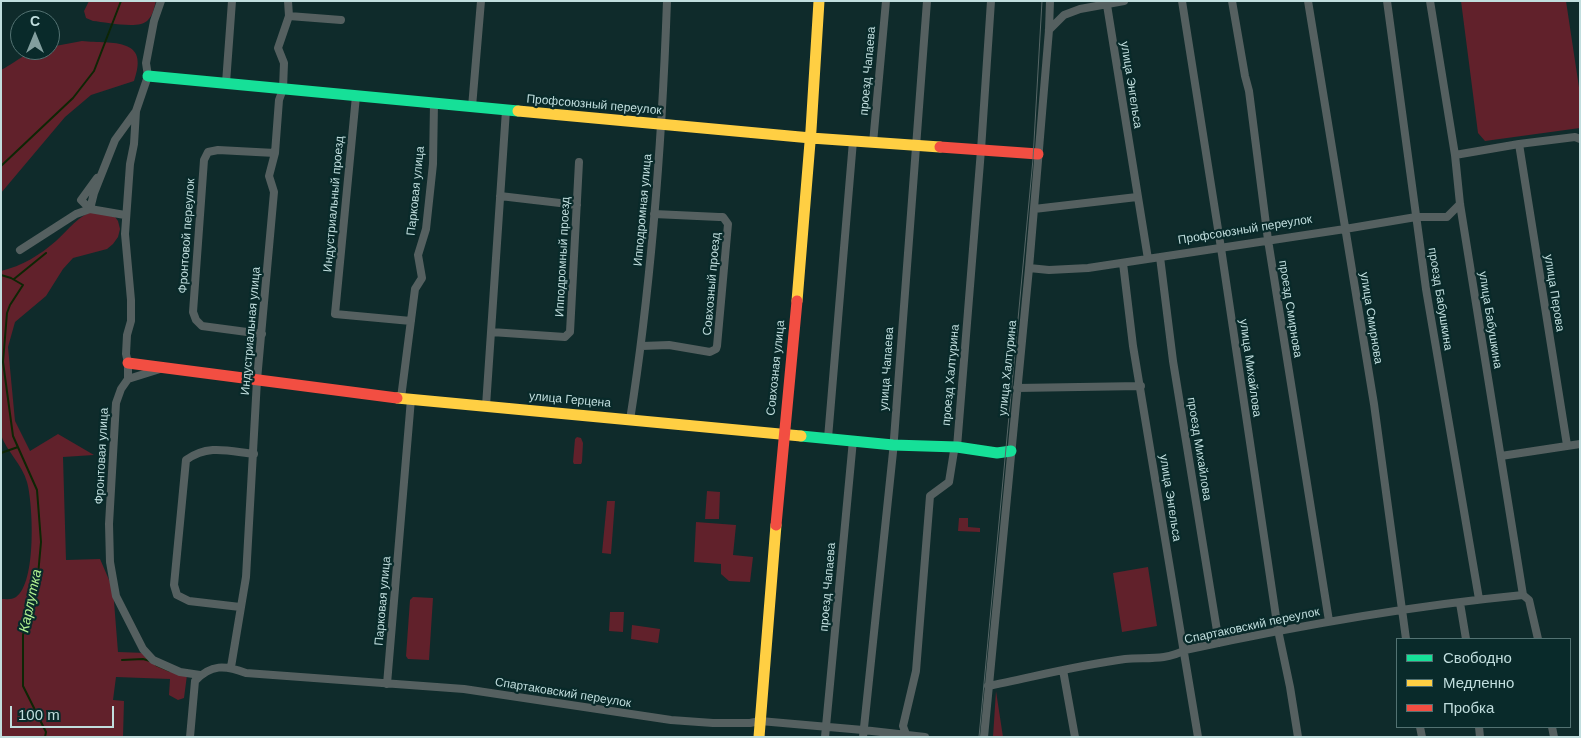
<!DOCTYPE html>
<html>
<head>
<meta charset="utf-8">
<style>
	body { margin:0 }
	#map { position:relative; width:1581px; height:738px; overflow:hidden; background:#0f2b2b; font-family:Helvetica,sans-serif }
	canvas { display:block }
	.frame { position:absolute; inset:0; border:2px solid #c1dede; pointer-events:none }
	.legend { position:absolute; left:1396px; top:638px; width:175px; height:90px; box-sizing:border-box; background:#092a2a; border:1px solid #537272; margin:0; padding:6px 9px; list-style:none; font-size:15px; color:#c1dede }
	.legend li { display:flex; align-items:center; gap:10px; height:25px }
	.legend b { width:25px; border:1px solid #537272 }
	.north { position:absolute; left:10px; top:10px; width:50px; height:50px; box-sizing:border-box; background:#092a2a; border:1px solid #537272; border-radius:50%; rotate:0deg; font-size:14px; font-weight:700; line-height:20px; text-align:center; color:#c1dede }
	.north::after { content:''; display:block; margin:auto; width:18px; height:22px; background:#839f9f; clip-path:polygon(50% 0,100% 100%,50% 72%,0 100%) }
	.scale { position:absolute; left:10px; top:706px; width:104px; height:22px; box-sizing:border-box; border:2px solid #c1dede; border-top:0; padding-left:6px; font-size:15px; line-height:18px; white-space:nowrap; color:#c1dede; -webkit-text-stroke:4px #092a2a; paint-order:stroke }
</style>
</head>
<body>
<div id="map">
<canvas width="1581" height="738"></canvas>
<div class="frame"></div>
<ul class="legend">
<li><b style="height:6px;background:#16e098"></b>Свободно</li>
<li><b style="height:6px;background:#ffcf43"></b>Медленно</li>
<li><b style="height:6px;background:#f24e42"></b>Пробка</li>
</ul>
<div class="north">С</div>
<div class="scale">100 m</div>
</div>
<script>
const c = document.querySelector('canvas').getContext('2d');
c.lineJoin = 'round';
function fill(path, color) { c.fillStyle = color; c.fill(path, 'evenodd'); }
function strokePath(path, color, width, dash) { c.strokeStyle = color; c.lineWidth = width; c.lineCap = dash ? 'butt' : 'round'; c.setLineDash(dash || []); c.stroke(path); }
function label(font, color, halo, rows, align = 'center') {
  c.font = font + ' Helvetica,sans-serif'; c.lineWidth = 4.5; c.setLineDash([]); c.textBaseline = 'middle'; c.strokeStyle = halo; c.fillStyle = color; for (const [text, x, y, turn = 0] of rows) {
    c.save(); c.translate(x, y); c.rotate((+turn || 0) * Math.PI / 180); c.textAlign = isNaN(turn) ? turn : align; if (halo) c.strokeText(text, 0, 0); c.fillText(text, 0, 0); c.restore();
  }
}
fill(new Path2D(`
	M 89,1 L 156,1 C 154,8 153,15 148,20 C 140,30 106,22 93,21 L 86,18 L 84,11 Z
	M 1461,1 L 1566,1 L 1580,94 L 1580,128 L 1485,141 L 1478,133 Z
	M 82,41 C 113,44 150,37 134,81 L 91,95 L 65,117 L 1,193 L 1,70 C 20,60 26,50 50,50 L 50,47 Z
	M 95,210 L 113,214 L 118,221 L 120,229 L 118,237 L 113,244 L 107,249 L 73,258 L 63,269 L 46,296 L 15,322 L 8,347 L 15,421 L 30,451 L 58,434 L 94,455 L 63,457 L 66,560 L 100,559 L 113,589 L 118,652 L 146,653 L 187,675 L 184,698 L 178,700 L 169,695 L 170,679 L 116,677 L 113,700 L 124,701 L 123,737 L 1,737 L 1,599 C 6,599 12,600 16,597 C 37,583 33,503 27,482 C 22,464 7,452 1,435 L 1,271 C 22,266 40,255 56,241 C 69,229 78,216 95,210 Z
	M 577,437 L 581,438 L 583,443 L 582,462 L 581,464 L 574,464 L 573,462 L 575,439 Z
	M 707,491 L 720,492 L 719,519 L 705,519 Z
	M 607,501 L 615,501 L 611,554 L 602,553 Z
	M 959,518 L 968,518 L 968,527 L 980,528 L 980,532 L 958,531 Z
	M 696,522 L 736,525 L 733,555 L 753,557 L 750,582 L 729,581 L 721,574 L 721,564 L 694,562 Z
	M 1148,567 L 1157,626 L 1122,632 L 1113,573 Z
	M 413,597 L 433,598 L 429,660 L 408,659 L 406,656 L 410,600 Z
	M 610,612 L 624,612 L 623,632 L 609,631 Z
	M 632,625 L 660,629 L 658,643 L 631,639 Z
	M 996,691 L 1003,737 L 993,737 Z`), '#61212b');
strokePath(new Path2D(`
	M 1,166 L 73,98 L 94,71 L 121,1
	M 1,275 L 11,278 L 23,285 L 10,305 L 7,313 L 3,362 L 13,436 L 37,490 L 41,542 L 37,586 L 23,635 L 23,686 L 46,732 L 45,737
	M 14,279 L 46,253
	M 1,453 L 18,447
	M 122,660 L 143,659 L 150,661
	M 156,665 L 170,671`), '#0d2605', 2);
strokePath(new Path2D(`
	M 161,1 L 154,21 L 146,63 L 148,76 L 136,111 L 134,144 L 130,164 L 125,234 L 131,300 L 131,321 L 127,335 L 126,354 L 128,363 L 128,379 L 121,389 L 116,403 L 109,524 L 110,562 L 116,596 L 143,649 L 153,660 L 180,672 L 200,675
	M 1182,1 L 1221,248 L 1278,630 L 1290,687 L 1298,737
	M 1232,1 L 1245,76 L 1249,91 L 1268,240 L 1329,621
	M 1308,1 L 1374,404 L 1406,639
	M 1387,1 L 1426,289 L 1479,599
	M 1430,1 L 1455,155 L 1460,204 L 1523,595 L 1529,600 L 1538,639
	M 1107,5 L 1148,259
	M 289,16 L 341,20
	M 1049,30 L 1064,15 L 1080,9 L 1124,1
	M 226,83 L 232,1
	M 356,96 L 335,314 L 411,321
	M 472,107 L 481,1
	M 873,143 L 886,1
	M 1519,144 L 1567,445
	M 1455,155 L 1519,144 L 1575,137 L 1580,139
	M 97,178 L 81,200 L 90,209 L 125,215
	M 500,196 L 577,205
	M 1034,209 L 1137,197
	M 20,250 L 76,214 L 90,209 L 94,193 L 115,140 L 136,111
	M 1160,257 L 1173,361 L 1219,643
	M 1123,263 L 1133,346 L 1198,737
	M 1029,268 L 1049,270 L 1088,268 L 1345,229 L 1416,217 L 1447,217 L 1460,204
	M 491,332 L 565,337 L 570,332 L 579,162
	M 262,334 L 202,326 L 196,320 L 193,312 L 204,160 L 208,152 L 218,150 L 275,153
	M 642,346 L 669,345 L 710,352 L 716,349 L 717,346 L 728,224 L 723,217 L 719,217 L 654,214
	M 128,379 L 160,369
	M 1017,388 L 1141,386
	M 401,398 L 415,289 L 422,278 L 418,255 L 426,229 L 433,164 L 434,103
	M 486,406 L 506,110
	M 630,420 C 652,281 662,141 667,1
	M 828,438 L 853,141
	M 1501,456 L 1580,444
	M 1460,603 L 1466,639
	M 240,607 L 189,601 L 177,595 L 174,585 L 186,460 C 208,444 228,451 254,454
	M 231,667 L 246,577 L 257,380 L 274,192 L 269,176 L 275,153 L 279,100 L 283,89 L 284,63 L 278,48 L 289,16 L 288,1
	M 1063,670 L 1075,737
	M 387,684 L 411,399
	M 988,686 C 1033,677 1079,665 1125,659 C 1146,657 1165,661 1185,650 C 1296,626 1409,606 1523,595
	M 1420,727 L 1422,737
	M 1479,727 L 1480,737
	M 1552,727 L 1554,737
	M 190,737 L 195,681 C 211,664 225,665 246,673 L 464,689 L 671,720 L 713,723 L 750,723 L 760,721 L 863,730 L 925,737
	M 825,737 L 853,440
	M 863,737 L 893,452 L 927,1
	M 907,737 L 903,726 L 916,671 L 930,496 L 949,482 L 954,451 L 957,447 L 981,150 L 991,1
	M 984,737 L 1029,268 L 1049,30 L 1050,1`), '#556060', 8);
strokePath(new Path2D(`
	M 148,76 L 518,111
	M 801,436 L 893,445 L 957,447 L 997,453 L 1011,451`), '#16e098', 11);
strokePath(new Path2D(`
	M 518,111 L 811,138 L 940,147
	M 797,301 L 811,130 L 819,1
	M 397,398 L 801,436
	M 759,737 L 776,525`), '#ffcf43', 11);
strokePath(new Path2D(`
	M 940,147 L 1038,154
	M 128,363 L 397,398
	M 776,525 L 797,301`), '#f24e42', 11);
strokePath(new Path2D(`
	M 979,737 L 1033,159 L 1042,1`), '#566666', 1);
label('12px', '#c1dede', '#092a2a', [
	["проезд Чапаева",868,71,-85],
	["улица Энгельса",1131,85,81],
	["Профсоюзный переулок",594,105,5],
	["Парковая улица",416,191,-84],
	["Индустриальный проезд",334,204,-85],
	["Ипподромная улица",643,210,-85],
	["Профсоюзный переулок",1245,230,-9],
	["Фронтовой переулок",187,236,-86],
	["Ипподромный проезд",563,257,-87],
	["Совхозный проезд",712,284,-85],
	["улица Перова",1554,293,81],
	["проезд Бабушкина",1440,299,81],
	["проезд Смирнова",1290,309,81],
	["улица Смирнова",1371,318,81],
	["улица Бабушкина",1490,320,81],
	["Индустриальная улица",251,331,-85],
	["Совхозная улица",776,368,-84],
	["улица Халтурина",1008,368,-84],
	["улица Михайлова",1250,368,82],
	["улица Чапаева",887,369,-86],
	["проезд Халтурина",951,375,-85],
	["улица Герцена",570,400,5],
	["проезд Михайлова",1199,449,81],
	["Фронтовая улица",102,456,-87],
	["улица Энгельса",1170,498,81],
	["проезд Чапаева",828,587,-85],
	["Парковая улица",383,601,-85],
	["Спартаковский переулок",1252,626,-12],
	["Спартаковский переулок",563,693,9]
]);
label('italic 14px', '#b2f392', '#092a2a', [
	["Карлутка",31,601,-78]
]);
</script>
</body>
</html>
